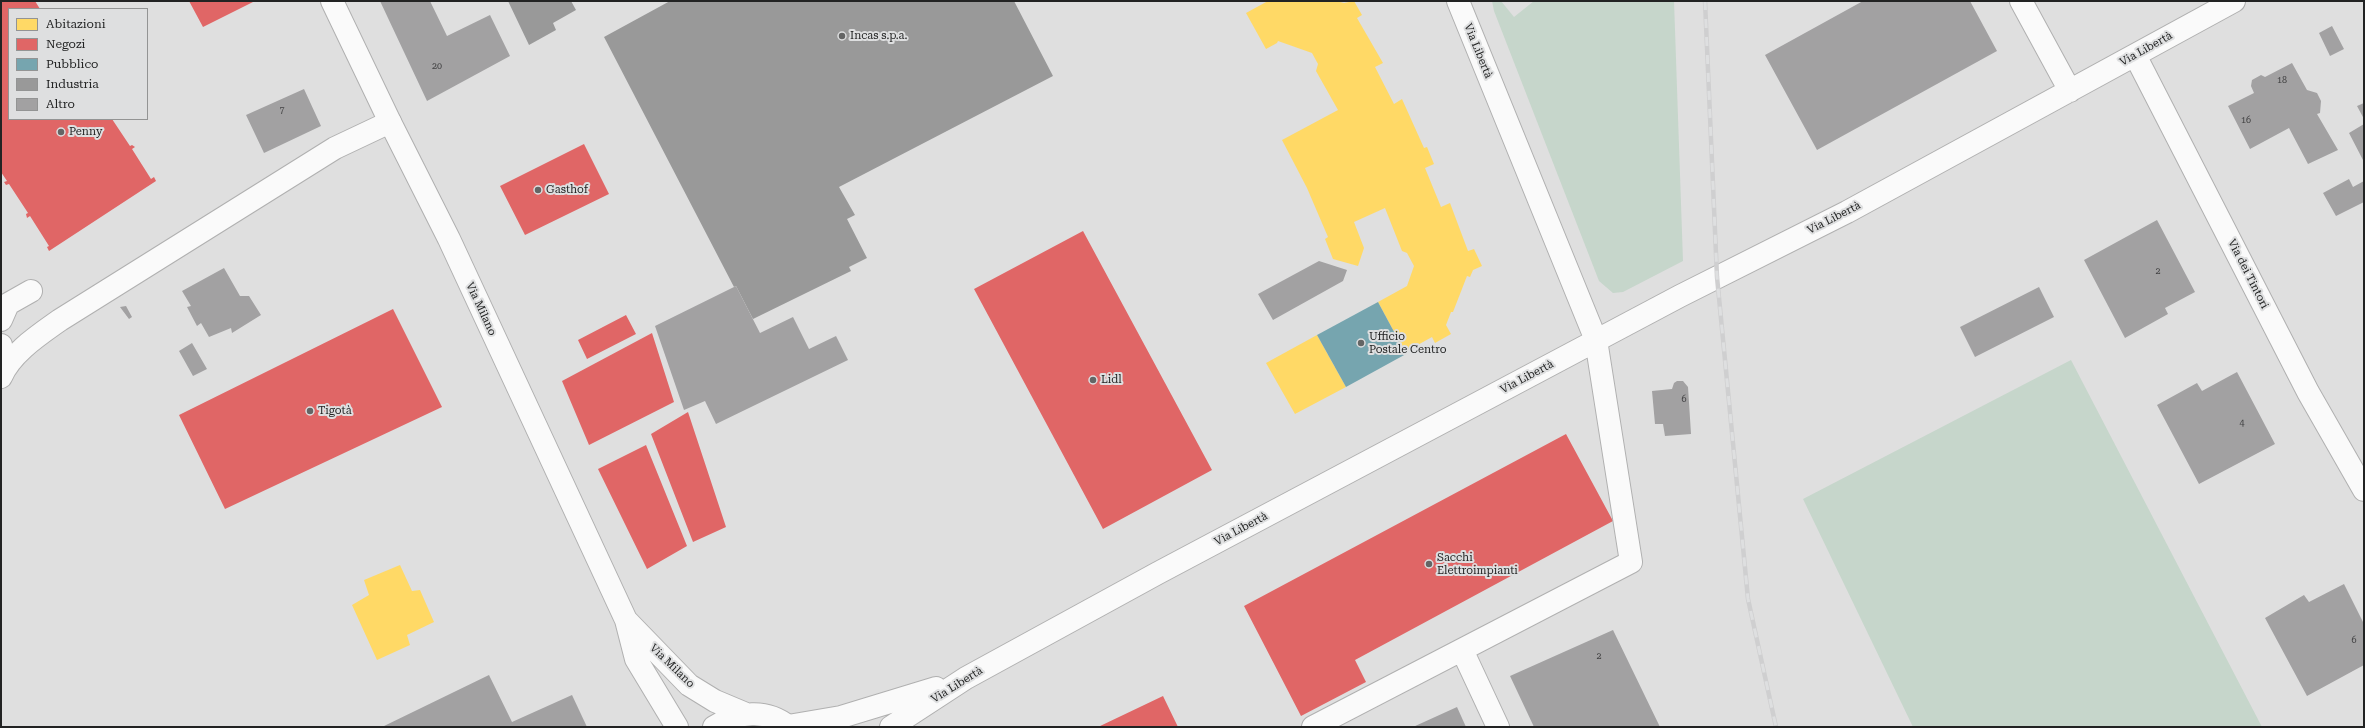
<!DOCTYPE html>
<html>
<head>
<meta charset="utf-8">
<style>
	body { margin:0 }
	#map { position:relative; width:2365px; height:728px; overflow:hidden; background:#dfdfdf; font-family:"Roboto Serif",serif }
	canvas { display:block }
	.frame { position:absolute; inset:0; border:2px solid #222323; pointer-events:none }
	.legend { position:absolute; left:8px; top:8px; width:140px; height:112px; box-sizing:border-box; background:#dedfe0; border:1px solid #939494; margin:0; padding:5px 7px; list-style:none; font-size:12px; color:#222323 }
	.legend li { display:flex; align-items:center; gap:8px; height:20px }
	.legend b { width:20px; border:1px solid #939494 }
</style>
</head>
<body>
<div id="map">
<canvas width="2365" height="728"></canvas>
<div class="frame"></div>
<ul class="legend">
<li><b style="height:11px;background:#ffd966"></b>Abitazioni</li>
<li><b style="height:11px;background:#e06666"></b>Negozi</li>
<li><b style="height:11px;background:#76a5af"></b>Pubblico</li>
<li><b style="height:11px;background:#999"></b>Industria</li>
<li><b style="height:11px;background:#a2a1a2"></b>Altro</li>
</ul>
</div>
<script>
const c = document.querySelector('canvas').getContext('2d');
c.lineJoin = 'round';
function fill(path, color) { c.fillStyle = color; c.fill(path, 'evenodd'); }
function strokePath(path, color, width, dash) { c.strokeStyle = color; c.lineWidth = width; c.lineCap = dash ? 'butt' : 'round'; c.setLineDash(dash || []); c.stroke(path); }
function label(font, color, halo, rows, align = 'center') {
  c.font = font + ' "Roboto Serif",serif'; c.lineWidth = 4; c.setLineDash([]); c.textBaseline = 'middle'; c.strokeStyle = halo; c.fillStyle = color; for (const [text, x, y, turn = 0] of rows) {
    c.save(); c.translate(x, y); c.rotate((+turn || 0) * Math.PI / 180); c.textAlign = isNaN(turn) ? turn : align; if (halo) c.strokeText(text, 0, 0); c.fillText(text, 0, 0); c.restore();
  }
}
fill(new Path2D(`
	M 1501,1 L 1514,17 L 1534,1 L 1674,1 L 1683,261 L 1623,292 L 1613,293 L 1599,281 L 1494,11 L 1492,1 Z
	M 2071,360 L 2262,727 L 1913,727 L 1803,499 Z`), '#c6d6cb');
fill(new Path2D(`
	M 1268,1 L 1336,1 L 1344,3 L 1354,1 L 1362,15 L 1357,18 L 1383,63 L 1375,67 L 1394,104 L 1402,99 L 1424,148 L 1427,147 L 1434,164 L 1425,168 L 1441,207 L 1450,203 L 1468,251 L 1474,249 L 1482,266 L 1473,270 L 1470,277 L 1467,276 L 1453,312 L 1451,312 L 1446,325 L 1451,334 L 1435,343 L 1432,337 L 1405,352 L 1378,302 L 1407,286 L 1414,266 L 1407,253 L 1402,251 L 1385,208 L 1354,222 L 1364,248 L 1358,266 L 1333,259 L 1325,239 L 1328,237 L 1307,188 L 1282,140 L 1338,110 L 1316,71 L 1318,64 L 1312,53 L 1278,41 L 1277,43 L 1266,49 L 1246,13 Z
	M 1317,335 L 1346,387 L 1295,414 L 1266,363 Z
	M 400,565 L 412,591 L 420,590 L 434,622 L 407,635 L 410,645 L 377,660 L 352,605 L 369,595 L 364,580 Z`), '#ffd966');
fill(new Path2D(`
	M 1,1 L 35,1 L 40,9 L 9,9 L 9,119 L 112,119 L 130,146 L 132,145 L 135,147 L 132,149 L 151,179 L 154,177 L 156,181 L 49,251 L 47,247 L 49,246 L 30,216 L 27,218 L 26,214 L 28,213 L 9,184 L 6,185 L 4,182 L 7,181 L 1,172 Z
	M 189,1 L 255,1 L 203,27 Z
	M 584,144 L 609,194 L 525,235 L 500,186 Z
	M 1083,231 L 1212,470 L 1103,529 L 974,289 Z
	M 393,309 L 442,407 L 225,509 L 179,415 Z
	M 626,315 L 636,334 L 587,359 L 578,340 Z
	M 652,333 L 674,402 L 589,445 L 562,381 Z
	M 688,412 L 726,527 L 693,542 L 651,434 Z
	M 1566,434 L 1613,521 L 1355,660 L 1366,682 L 1301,716 L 1244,606 Z
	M 646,445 L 687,546 L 647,569 L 598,469 Z
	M 1163,696 L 1178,727 L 1098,727 Z`), '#e06666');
fill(new Path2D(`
	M 1378,302 L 1406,354 L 1346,387 L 1317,335 Z`), '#76a5af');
fill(new Path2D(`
	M 508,1 L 571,1 L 576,10 L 553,23 L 556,30 L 529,45 Z
	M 670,1 L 1014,1 L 1053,76 L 839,187 L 855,215 L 847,219 L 867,258 L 849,267 L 851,271 L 753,319 L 736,286 L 734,287 L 604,37 Z`), '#999');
fill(new Path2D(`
	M 380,1 L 430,1 L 447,36 L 490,15 L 510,56 L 427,101 Z
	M 1863,1 L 1970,1 L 1997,51 L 1817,150 L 1765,55 Z
	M 2332,26 L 2344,49 L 2330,56 L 2319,33 Z
	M 2292,63 L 2307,90 L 2317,93 L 2321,101 L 2320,113 L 2317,114 L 2338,150 L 2308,164 L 2289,128 L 2250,149 L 2228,106 L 2254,93 L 2251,86 L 2252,80 L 2261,75 L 2265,77 Z
	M 304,89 L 321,126 L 264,153 L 246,115 Z
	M 2364,103 L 2364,119 L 2357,106 Z
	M 2364,124 L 2364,162 L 2349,133 Z
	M 2349,179 L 2353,187 L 2364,181 L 2364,202 L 2336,216 L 2323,193 Z
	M 2157,220 L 2195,292 L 2165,308 L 2168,314 L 2125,338 L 2084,260 Z
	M 1319,261 L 1347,270 L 1343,281 L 1273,320 L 1258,294 Z
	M 224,268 L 240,296 L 249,296 L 261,315 L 232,333 L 231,328 L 209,337 L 201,323 L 197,326 L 187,307 L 191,306 L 182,291 Z
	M 736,286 L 760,333 L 793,317 L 809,349 L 836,336 L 848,360 L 716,424 L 705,401 L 684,410 L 655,326 Z
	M 2039,287 L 2054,317 L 1975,357 L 1960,327 Z
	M 126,306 L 132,317 L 129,319 L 120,307 Z
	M 192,343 L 207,369 L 193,376 L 179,351 Z
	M 2237,372 L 2275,444 L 2199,484 L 2157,405 L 2197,383 L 2202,391 Z
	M 1677,381 L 1683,381 L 1688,387 L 1691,434 L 1665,436 L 1663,424 L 1655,424 L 1652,391 L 1672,389 L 1674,383 Z
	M 2344,584 L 2364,624 L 2364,665 L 2307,696 L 2265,618 L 2304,595 L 2309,602 Z
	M 1613,630 L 1660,727 L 1534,727 L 1510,676 Z
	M 489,675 L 512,722 L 572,695 L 587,727 L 382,727 Z
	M 1457,707 L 1466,727 L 1413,727 Z`), '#a2a1a2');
const minor = new Path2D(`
	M 2021,1 L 2070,91
	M 2135,55 L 2308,392 L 2364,490
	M 1,320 L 8,304 L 31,291
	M 1,345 L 5,368
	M 1,377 C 11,353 39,335 60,320 L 335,148 L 390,122
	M 1463,652 L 1498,727
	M 788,726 L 841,717 L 936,688
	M 891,727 L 966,678 L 1158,573 L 1680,296 L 1847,212 L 2234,1
	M 1313,727 L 1631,562 L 1596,340 L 1458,1`);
const major = new Path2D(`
	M 332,1 L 390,122 L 449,239 L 626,620 L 636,659 L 677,727
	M 627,621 L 689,685 L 715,701 L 746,714
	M 714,727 C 738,712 766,708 789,727`);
strokePath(minor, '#b0b0b0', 24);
strokePath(major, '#b0b0b0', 24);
strokePath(minor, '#fafafa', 22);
strokePath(major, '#fafafa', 22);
const rail = new Path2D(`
	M 1705,1 L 1717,277 L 1748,599 L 1776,727`);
strokePath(rail, '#cfcfd0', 4.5);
strokePath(rail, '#dedfe0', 3, [9]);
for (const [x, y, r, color] of [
	[842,36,4,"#646565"],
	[61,132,4,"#646565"],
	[538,190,4,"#646565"],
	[1361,343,4,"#646565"],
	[1093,380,4,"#646565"],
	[310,411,4,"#646565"],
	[1429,564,4,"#646565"]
]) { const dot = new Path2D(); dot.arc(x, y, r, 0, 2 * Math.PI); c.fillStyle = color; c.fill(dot); strokePath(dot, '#dedfe0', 1.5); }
label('9px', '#424243', null, [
	["20",437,66],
	["18",2282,80],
	["7",282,110],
	["16",2246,120],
	["2",2158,271],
	["6",1684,399],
	["4",2242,423],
	["6",2354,640],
	["2",1599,656]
]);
label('11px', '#222323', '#dedfe0', [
	["Incas s.p.a.",850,36],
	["Penny",69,132],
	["Gasthof",546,190],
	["Ufficio",1369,337],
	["Postale Centro",1369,350],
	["Lidl",1101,380],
	["Tigotà",318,411],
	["Sacchi",1437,558],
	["Elettroimpianti",1437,571]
], 'left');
label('11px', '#222323', '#dedfe0', [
	["Via Libertà",2146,49,-29],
	["Via Libertà",1478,51,68],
	["Via Libertà",1834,218,-27],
	["Via dei Tintori",2248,274,63],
	["Via Milano",481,309,65],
	["Via Libertà",1527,377,-28],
	["Via Libertà",1241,529,-28],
	["Via Milano",672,666,44],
	["Via Libertà",957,685,-32]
]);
</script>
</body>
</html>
